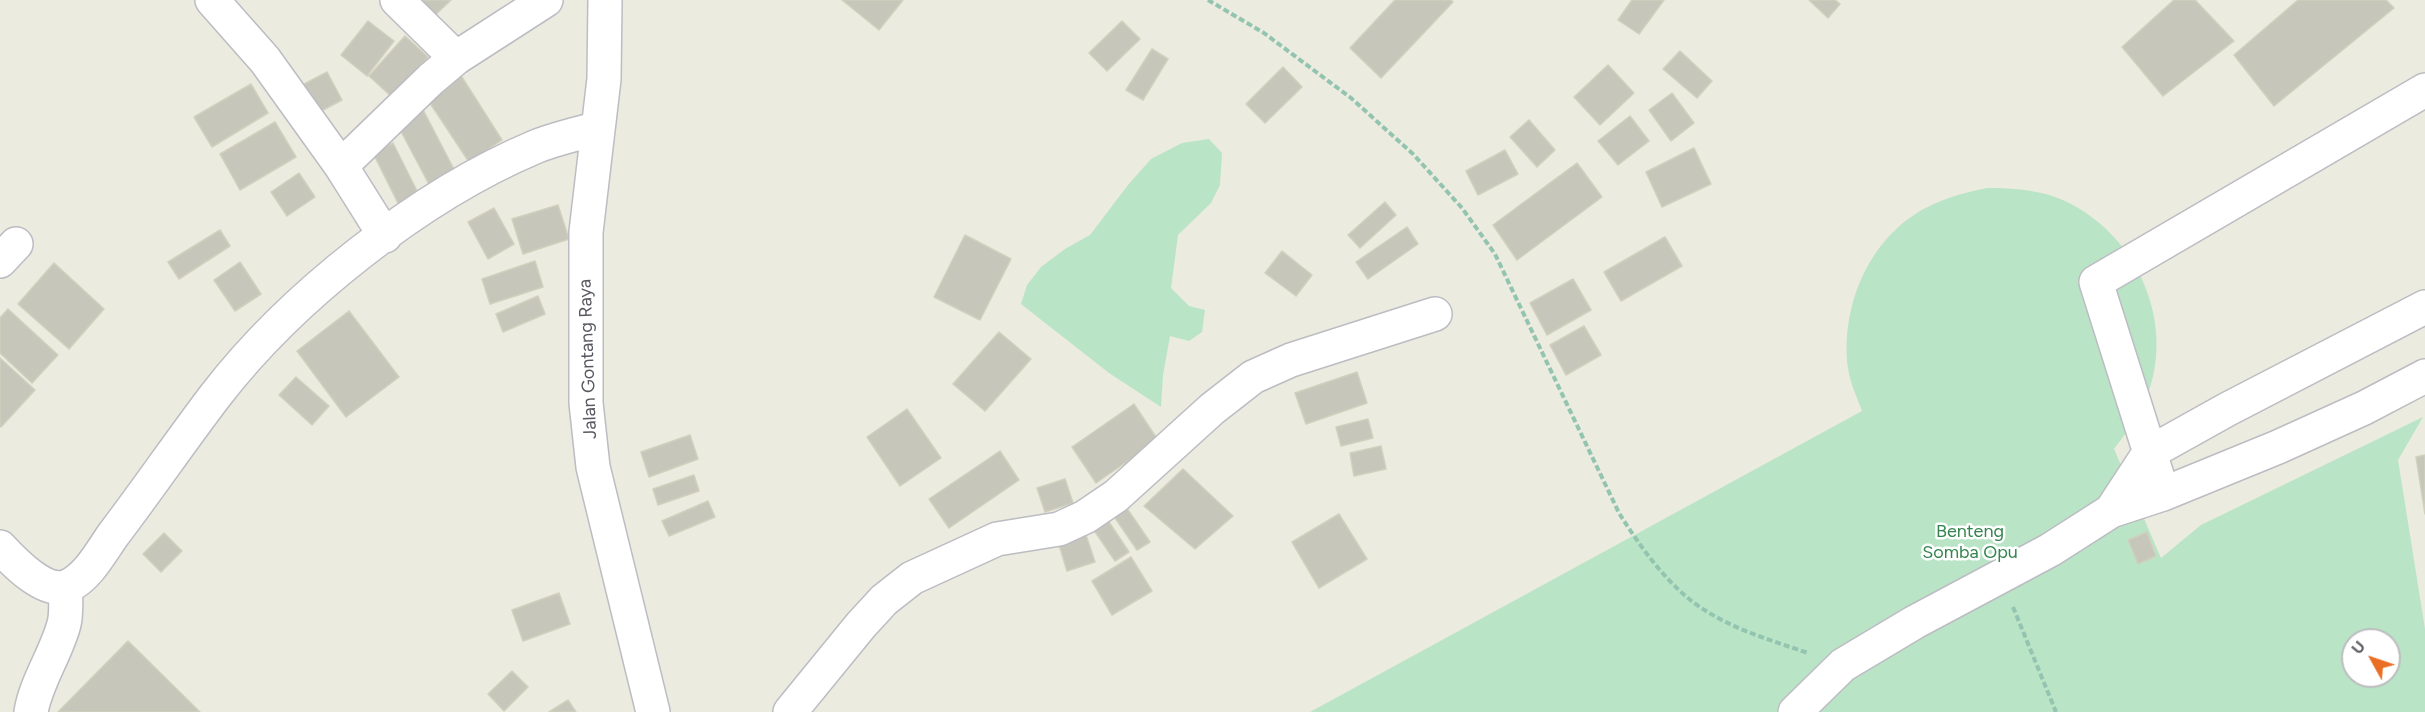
<!DOCTYPE html>
<html>
<head>
<meta charset="utf-8">
<style>
	body { margin:0 }
	#map { position:relative; width:2425px; height:712px; overflow:hidden; background:#ebebdf; font-family:Figtree,sans-serif }
	canvas { display:block }
	.north { position:absolute; left:2341px; top:628px; width:60px; height:60px; box-sizing:border-box; background:#fff; border:2px solid #bcbdbf; border-radius:50%; rotate:310deg; font-size:16px; font-weight:700; line-height:24px; text-align:center; color:#585960 }
	.north::after { content:''; display:block; margin:auto; width:21px; height:27px; background:#eb6e25; clip-path:polygon(50% 0,100% 100%,50% 72%,0 100%) }
</style>
</head>
<body>
<div id="map">
<canvas width="2425" height="712"></canvas>
<div class="north">U</div>
</div>
<script>
const c = document.querySelector('canvas').getContext('2d');
c.lineJoin = 'round';
function fill(path, color) { c.fillStyle = color; c.fill(path, 'evenodd'); }
function strokePath(path, color, width, dash) { c.strokeStyle = color; c.lineWidth = width; c.lineCap = dash ? 'butt' : 'round'; c.setLineDash(dash || []); c.stroke(path); }
function label(font, color, halo, rows, align = 'center') {
  c.font = font + ' Figtree,sans-serif'; c.lineWidth = 5; c.setLineDash([]); c.textBaseline = 'middle'; c.strokeStyle = halo; c.fillStyle = color; for (const [text, x, y, turn = 0] of rows) {
    c.save(); c.translate(x, y); c.rotate((+turn || 0) * Math.PI / 180); c.textAlign = isNaN(turn) ? turn : align; if (halo) c.strokeText(text, 0, 0); c.fillText(text, 0, 0); c.restore();
  }
}
fill(new Path2D(`
	M 1209,139 L 1222,153 L 1220,185 L 1211,203 L 1178,235 L 1171,288 L 1189,306 L 1205,310 L 1202,332 L 1189,341 L 1170,336 L 1163,375 L 1161,407 L 1109,373 L 1021,304 L 1027,285 L 1041,267 L 1065,249 L 1090,235 L 1128,185 L 1151,159 L 1182,143 Z
	M 1987,188 C 2015,188 2045,190 2071,204 C 2140,240 2176,326 2146,399 C 2138,418 2126,433 2114,449 L 2161,558 L 2201,525 L 2423,417 L 2398,460 L 2425,629 L 2425,712 L 1310,712 L 1862,411 C 1857,397 1850,383 1848,368 C 1840,303 1872,231 1934,204 C 1951,196 1968,192 1987,188 ZM 2353,640 L 2389,640 L 2389,676 L 2353,676 Z`), '#bae4c6');
const building = new Path2D(`
	M 413,0 L 451,0 L 431,19 Z
	M 842,0 L 903,0 L 879,30 Z
	M 1395,0 L 1451,0 L 1453,2 L 1381,78 L 1350,48 Z
	M 1632,0 L 1664,0 L 1639,34 L 1618,20 Z
	M 1809,0 L 1835,0 L 1840,4 L 1828,18 Z
	M 2174,0 L 2195,0 L 2234,41 L 2163,96 L 2122,47 Z
	M 2298,0 L 2386,0 L 2394,8 L 2274,106 L 2234,55 Z
	M 368,21 L 394,41 L 367,76 L 341,55 Z
	M 1122,21 L 1140,39 L 1107,71 L 1089,53 Z
	M 405,36 L 428,57 L 392,97 L 369,76 Z
	M 1152,49 L 1168,59 L 1143,100 L 1126,90 Z
	M 1680,51 L 1712,81 L 1697,98 L 1663,69 Z
	M 1608,65 L 1634,93 L 1600,125 L 1574,97 Z
	M 1283,67 L 1302,87 L 1265,123 L 1246,104 Z
	M 327,72 L 342,100 L 308,118 L 293,90 Z
	M 460,74 L 502,140 L 469,162 L 426,97 Z
	M 251,84 L 268,113 L 212,147 L 194,117 Z
	M 1672,93 L 1694,123 L 1671,141 L 1649,110 Z
	M 420,104 L 458,177 L 432,190 L 394,118 Z
	M 1630,116 L 1649,141 L 1618,165 L 1598,141 Z
	M 1529,120 L 1555,150 L 1537,167 L 1510,137 Z
	M 275,122 L 296,157 L 240,190 L 220,154 Z
	M 393,143 L 424,205 L 404,215 L 373,153 Z
	M 1694,148 L 1711,184 L 1662,207 L 1646,172 Z
	M 1505,150 L 1518,174 L 1478,195 L 1466,171 Z
	M 1577,163 L 1602,197 L 1517,260 L 1493,225 Z
	M 299,173 L 315,197 L 287,216 L 271,192 Z
	M 1385,202 L 1396,215 L 1360,248 L 1348,235 Z
	M 558,205 L 569,239 L 523,254 L 512,219 Z
	M 494,208 L 514,244 L 488,259 L 468,222 Z
	M 1407,227 L 1418,244 L 1368,279 L 1356,262 Z
	M 220,230 L 230,246 L 179,279 L 168,262 Z
	M 965,235 L 1011,259 L 980,320 L 934,297 Z
	M 1665,237 L 1682,266 L 1621,301 L 1604,272 Z
	M 1282,251 L 1312,275 L 1296,296 L 1265,273 Z
	M 535,261 L 543,287 L 490,304 L 482,279 Z
	M 240,262 L 261,294 L 235,311 L 214,280 Z
	M 54,263 L 104,309 L 69,349 L 18,304 Z
	M 1573,279 L 1591,310 L 1547,335 L 1530,303 Z
	M 538,296 L 545,314 L 503,332 L 496,314 Z
	M 8,309 L 58,355 L 32,383 L 0,353 L 0,318 Z
	M 349,311 L 399,377 L 346,417 L 297,351 Z
	M 1584,326 L 1601,355 L 1566,375 L 1550,345 Z
	M 999,332 L 1031,359 L 985,411 L 953,384 Z
	M 0,358 L 35,390 L 1,427 L 0,426 Z
	M 1357,372 L 1367,403 L 1306,424 L 1295,393 Z
	M 296,377 L 329,406 L 312,425 L 279,395 Z
	M 1134,404 L 1158,440 L 1096,483 L 1072,447 Z
	M 907,409 L 941,458 L 900,486 L 867,437 Z
	M 1368,419 L 1373,438 L 1341,446 L 1336,427 Z
	M 690,435 L 698,459 L 649,477 L 641,452 Z
	M 1381,446 L 1386,469 L 1354,476 L 1350,453 Z
	M 1000,451 L 1019,480 L 949,528 L 929,499 Z
	M 2425,455 L 2425,514 L 2416,457 Z
	M 1183,469 L 1233,516 L 1195,549 L 1144,506 Z
	M 694,475 L 699,491 L 658,505 L 653,489 Z
	M 1065,479 L 1073,503 L 1045,512 L 1037,488 Z
	M 708,501 L 715,517 L 669,536 L 662,521 Z
	M 1126,507 L 1150,542 L 1137,550 L 1113,515 Z
	M 1101,510 L 1129,552 L 1115,561 L 1087,520 Z
	M 1339,514 L 1367,559 L 1319,588 L 1292,542 Z
	M 1083,526 L 1095,562 L 1067,571 L 1056,535 Z
	M 2147,532 L 2156,556 L 2138,564 L 2128,540 Z
	M 164,533 L 182,551 L 161,572 L 143,554 Z
	M 1131,557 L 1152,591 L 1112,615 L 1092,581 Z
	M 559,593 L 570,624 L 523,641 L 512,610 Z
	M 128,641 L 200,712 L 58,712 Z
	M 512,671 L 528,687 L 504,711 L 488,694 Z
	M 568,700 L 576,712 L 549,712 Z`);
fill(building, '#c6c6bb');
strokePath(building, '#d0d0bd', 1.5);
const minor = new Path2D(`
	M 212,0 L 265,60 L 341,166 L 385,236
	M 397,0 L 456,58
	M 605,0 L 604,79 L 586,232 L 586,403 L 593,467 L 653,712
	M 341,166 L 431,79 L 456,58 L 546,0
	M 0,261 L 16,244
	M 2163,494 L 2096,282 L 2425,90
	M 2111,511 L 2149,453 L 2228,409 L 2425,307
	M 0,547 C 14,562 45,595 68,586 C 88,577 101,552 113,535 C 148,489 180,442 215,396 C 291,297 421,195 535,147 C 555,139 576,134 596,129
	M 31,712 C 36,682 56,654 64,624 C 67,613 65,599 66,587
	M 790,712 L 861,625 L 884,600 L 912,578 L 997,539 L 1059,529 L 1085,517 L 1116,496 L 1212,409 L 1253,377 L 1291,360 L 1435,314
	M 1795,712 L 1843,665 L 1915,622 L 2050,550 L 2111,511 L 2163,494 L 2278,447 L 2364,408 L 2425,376`);
strokePath(minor, '#bcbcc3', 36);
strokePath(new Path2D(`
	M 1208,0 L 1264,33 L 1351,98 L 1413,154 L 1462,208 L 1495,254 L 1619,513 C 1641,548 1670,589 1706,611 C 1738,631 1773,641 1808,653
	M 2013,607 L 2056,712`), '#93c4b0', 4, [6, 3]);
strokePath(minor, '#fff', 33);
label('18px', '#585960', '#fff', [
	["Jalan Gontang Raya",588,359,-92]
]);
label('18px', '#33844e', '#fff', [
	["Benteng",1970,532],
	["Somba Opu",1970,553]
]);
</script>
</body>
</html>
